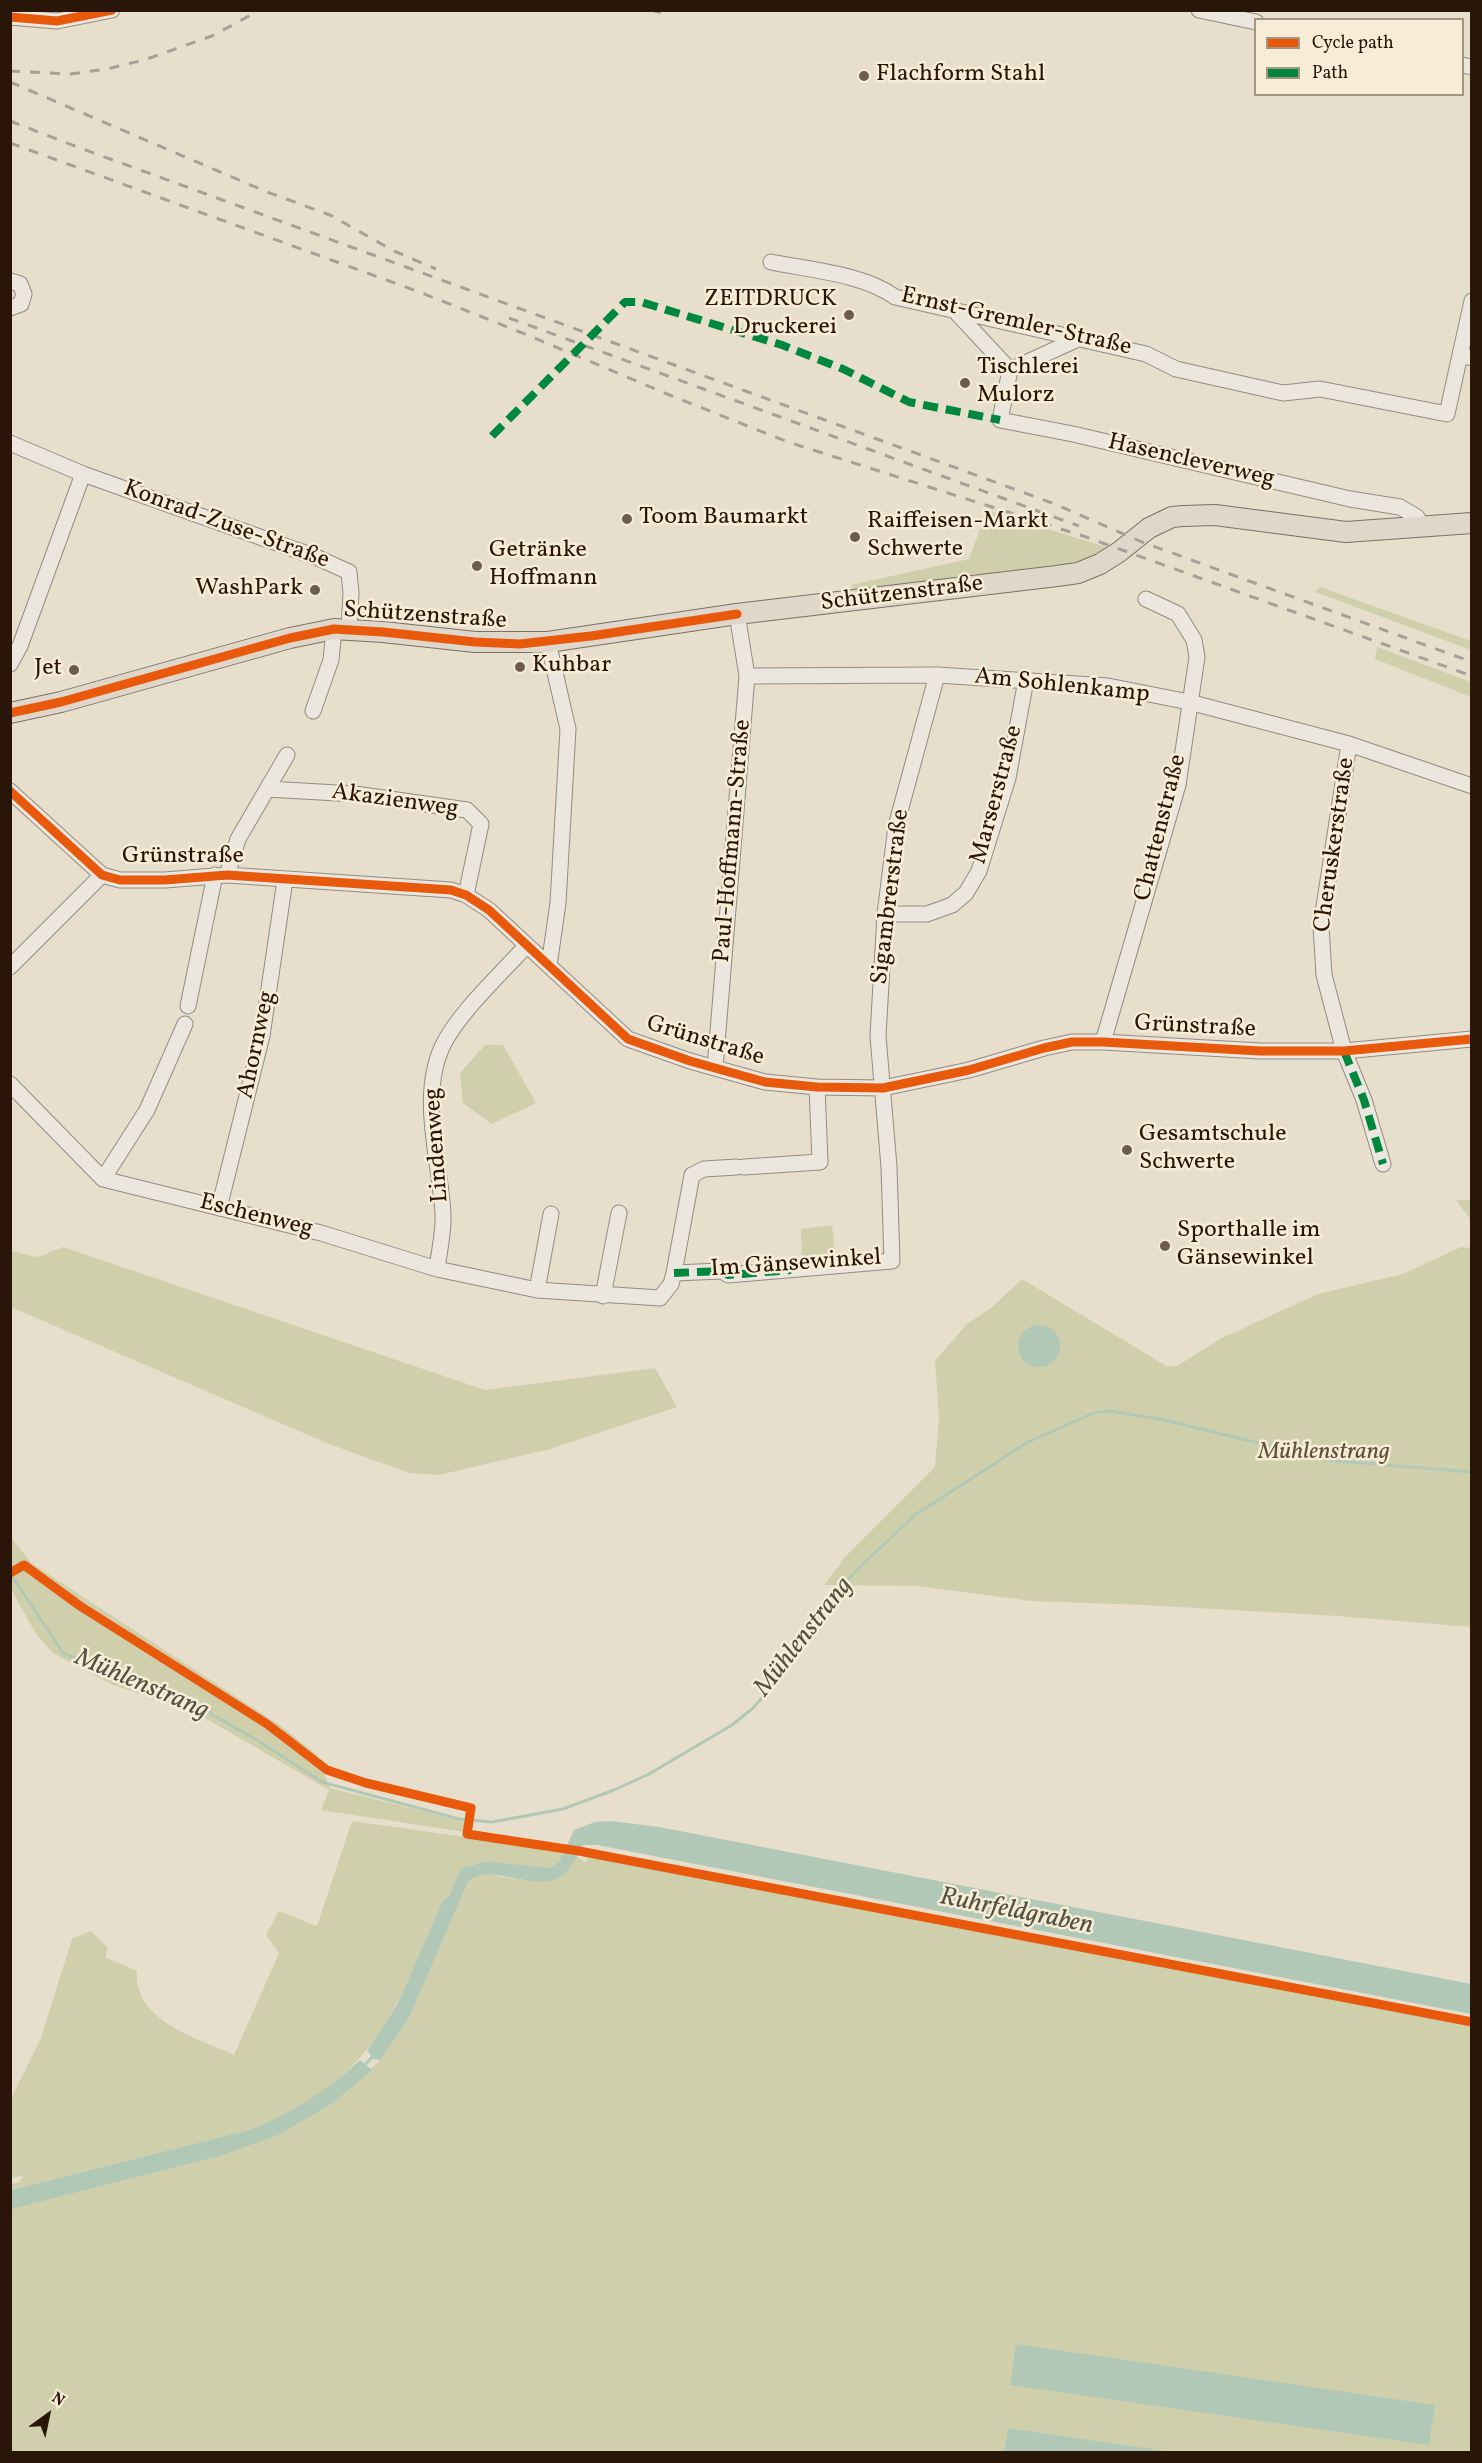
<!DOCTYPE html>
<html>
<head>
<meta charset="utf-8">
<style>
	body { margin:0 }
	#map { position:relative; width:1482px; height:2463px; overflow:hidden; background:#e7decc; font-family:Vollkorn,serif }
	canvas { display:block }
	.frame { position:absolute; inset:0; border:12px solid #2a1609; pointer-events:none }
	.legend { position:absolute; left:1254px; top:18px; width:210px; height:78px; box-sizing:border-box; background:#f7ecd6; border:2px solid #a59684; margin:0; padding:8px 10px; list-style:none; font-size:18px; color:#2a1609 }
	.legend li { display:flex; align-items:center; gap:12px; height:30px }
	.legend b { width:30px; border:2px solid #a59684 }
	.north { position:absolute; left:18px; top:2385px; width:60px; height:60px; -webkit-text-stroke:4px #f7ecd6; paint-order:stroke; rotate:33deg; font-size:16px; font-weight:700; line-height:24px; text-align:center; color:#2a1609 }
	.north::after { content:''; display:block; margin:auto; width:21px; height:27px; background:#2a1609; clip-path:polygon(50% 0,100% 100%,50% 72%,0 100%) }
</style>
</head>
<body>
<div id="map">
<canvas width="1482" height="2463"></canvas>
<div class="frame"></div>
<ul class="legend">
<li><b style="height:8px;background:#e8590c"></b>Cycle path</li>
<li><b style="height:8px;background:#00873e"></b>Path</li>
</ul>
<div class="north">N</div>
</div>
<script>
const c = document.querySelector('canvas').getContext('2d');
c.lineJoin = 'round';
function fill(path, color) { c.fillStyle = color; c.fill(path, 'evenodd'); }
function strokePath(path, color, width, dash) { c.strokeStyle = color; c.lineWidth = width; c.lineCap = dash ? 'butt' : 'round'; c.setLineDash(dash || []); c.stroke(path); }
function label(font, color, halo, rows, align = 'center') {
  c.font = font + ' Vollkorn,serif'; c.lineWidth = 5; c.setLineDash([]); c.textBaseline = 'middle'; c.strokeStyle = halo; c.fillStyle = color; for (const [text, x, y, turn = 0] of rows) {
    c.save(); c.translate(x, y); c.rotate((+turn || 0) * Math.PI / 180); c.textAlign = isNaN(turn) ? turn : align; if (halo) c.strokeText(text, 0, 0); c.fillText(text, 0, 0); c.restore();
  }
}
fill(new Path2D(`
	M 987,510 L 1112,549 L 1089,561 L 853,591 L 851,585 L 969,559 Z
	M 1320,587 L 1471,641 L 1471,650 L 1315,592 Z
	M 1377,647 L 1471,682 L 1471,697 L 1375,659 Z
	M 485,1045 L 503,1045 L 536,1103 L 492,1124 L 463,1103 L 460,1073 Z
	M 1456,1200 L 1471,1200 L 1471,1220 Z
	M 832,1225 L 836,1261 L 802,1264 L 801,1229 Z
	M 63,1247 L 485,1390 L 655,1368 L 677,1407 L 550,1449 L 439,1475 L 409,1473 L 329,1444 L 11,1307 L 11,1251 L 38,1257 Z
	M 1461,1247 L 1471,1248 L 1471,1627 L 1338,1616 L 1144,1605 L 1031,1601 L 917,1586 L 824,1585 L 841,1563 L 840,1562 L 935,1467 L 939,1417 L 935,1361 L 967,1324 L 991,1308 L 1022,1279 L 1168,1367 L 1177,1366 L 1222,1338 L 1318,1294 L 1403,1274 Z
	M 10,1536 L 31,1563 L 281,1726 L 316,1754 L 330,1788 L 466,1822 L 465,1832 L 321,1810 L 329,1790 L 193,1711 L 113,1685 L 53,1653 L 36,1634 L 11,1589 Z
	M 352,1821 L 565,1851 L 560,1861 L 549,1868 L 488,1861 L 461,1868 L 449,1896 L 443,1900 C 393,2015 375,2080 250,2130 L 11,2190 L 11,2184 L 20,2182 L 23,2176 L 11,2178 L 10,2101 L 41,2038 L 72,1939 L 91,1931 L 108,1948 L 105,1957 L 137,1971 C 133,2021 198,2038 234,2055 L 279,1953 L 266,1935 L 279,1911 L 317,1926 Z
	M 588,1855 L 671,1870 L 670,1873 L 678,1875 L 679,1872 L 1471,2024 L 1471,2452 L 1174,2452 L 1008,2428 L 1004,2452 L 11,2452 L 10,2209 L 279,2135 L 333,2103 L 380,2060 L 408,2020 L 468,1882 L 477,1876 L 487,1874 C 519,1879 556,1891 576,1856 L 586,1863 Z`), '#d0cfab');
fill(new Path2D(`
	M1018 1346a21 21 0 1 1 42 0a21 21 0 1 1-42 0Z
	M 611,1821 L 659,1827 L 1471,1984 L 1471,2014 L 597,1845 L 567,1845 L 574,1830 L 595,1822 Z
	M 562,1854 L 576,1856 C 572,1862 568,1872 562,1876 C 536,1894 491,1861 468,1882 L 408,2020 L 380,2060 L 374,2059 L 367,2051 L 397,2005 L 443,1900 L 449,1896 L 461,1868 L 488,1861 L 549,1868 L 560,1861 Z
	M 360,2060 L 372,2070 L 333,2103 L 279,2135 L 219,2156 L 11,2209 L 11,2190 L 249,2130 C 292,2113 327,2091 360,2060 Z
	M 1016,2344 L 1435,2405 L 1429,2445 L 1010,2385 Z
	M 1008,2428 L 1174,2452 L 1004,2452 Z`), '#b2c8b6');
strokePath(new Path2D(`
	M 10,1573 L 63,1653 L 194,1704 L 260,1742 L 322,1782 L 459,1819 L 492,1822 L 563,1809 L 614,1790 L 649,1774 L 732,1725 L 752,1709 L 779,1679 L 838,1590 L 864,1563 L 915,1515 L 1028,1442 L 1096,1412 L 1112,1411 L 1169,1421 L 1327,1460 L 1472,1472
	M 363,2067 L 375,2054`), '#b2c8b6', 3);
strokePath(new Path2D(`
	M 570,1857 L 577,1842 L 587,1836`), '#b2c8b6', 12);
const minor = new Path2D(`
	M 1199,10 L 1256,22
	M 10,17 L 57,21 L 112,10
	M 1462,65 L 1472,67
	M 771,262 C 810,270 864,274 895,297 L 1146,354 L 1176,369 L 1283,393 L 1320,389 L 1447,414 L 1460,355
	M 10,281 L 20,284 L 24,294 L 21,304 L 10,308
	M 1472,301 L 1460,355 L 1472,358
	M 955,311 L 1010,370
	M 1078,339 L 1010,370 L 1000,420 L 1073,434 L 1350,499 L 1400,507 L 1417,517 L 1423,528
	M 10,443 L 83,474 L 20,646 L 10,664
	M 83,474 L 316,557 L 349,572 L 351,593 L 349,629
	M 548,642 L 568,729 L 558,903 L 549,966
	M 747,676 L 937,675 L 1108,686 L 1189,702 L 1349,744 L 1472,786
	M 313,711 L 331,660 L 334,629
	M 1349,744 L 1321,926 L 1324,975 L 1344,1051 L 1364,1100 L 1383,1164
	M 267,789 L 355,794 L 467,810 L 481,824 L 466,895
	M 10,791 L 102,875 L 120,880 L 165,880 L 227,875 L 451,890 L 466,895 L 489,910 L 628,1039 L 690,1061 L 765,1082 L 817,1087 L 883,1088 L 969,1070 L 1044,1048 L 1072,1042 L 1103,1042 L 1260,1051 L 1344,1051 L 1472,1039
	M 227,875 L 238,839 L 287,755
	M 885,914 L 927,914 L 952,905 L 966,893 L 979,871 L 1008,778 L 1026,680
	M 10,967 L 102,875
	M 188,1006 L 215,875
	M 1103,1042 L 1178,785 L 1197,657 L 1194,640 L 1178,614 L 1146,599
	M 715,1068 L 747,676 L 737,614
	M 10,1084 L 103,1179 L 321,1233 L 437,1269 L 537,1290 L 660,1298 L 671,1284 L 674,1273 L 692,1175 L 704,1169 L 737,1167
	M 744,1167 L 820,1162 L 817,1087
	M 103,1179 L 147,1110 L 185,1024
	M 219,1208 L 262,1036 L 285,880
	M 437,1269 C 439,1251 444,1232 443,1214 C 440,1160 419,1098 442,1047 C 458,1013 501,974 527,945
	M 674,1273 L 722,1271 L 728,1275 L 892,1261 L 889,1167 L 878,1036 L 885,914 L 896,826 L 937,675
	M 537,1290 L 551,1214
	M 603,1296 L 619,1213`);
const major = new Path2D(`
	M 10,713 L 61,702 L 290,638 L 334,629 L 383,632 L 475,642 L 548,642 L 737,614 L 1057,576 L 1078,573 L 1100,564 L 1119,552 L 1149,528 L 1172,517 L 1183,516 L 1215,515 L 1346,532 L 1472,523`);
strokePath(minor, '#948c81', 17);
strokePath(major, '#797167', 22);
strokePath(minor, '#ebe6de', 15);
strokePath(major, '#dfd7c9', 20);
strokePath(new Path2D(`
	M 651,10 L 667,14
	M 10,71 L 70,74 L 107,69 L 144,60 L 212,36 L 260,10
	M 10,82 L 267,192 L 330,215 L 394,251 L 436,269
	M 10,121 L 80,148 L 1055,504 L 1142,542 L 1472,662
	M 10,143 L 422,293 L 525,334 L 672,396 L 788,442 L 1086,537 L 1472,676
	M 509,318 L 1079,526`), '#a6a098', 3, [10, 10]);
strokePath(new Path2D(`
	M 492,436 L 625,302 L 641,302 L 782,345 L 843,369 L 909,402 L 1000,420
	M 1344,1051 L 1364,1100 L 1383,1164
	M 674,1273 L 722,1271 L 728,1275 L 791,1270`), '#00873e', 8, [15, 8]);
strokePath(new Path2D(`
	M 10,17 L 57,21 L 112,10
	M 10,713 L 61,702 L 290,638 L 334,629 L 383,632 L 475,642 L 520,644 L 591,636 L 737,614
	M 10,791 L 102,875 L 120,880 L 165,880 L 227,875 L 451,890 L 466,895 L 489,910 L 628,1039 L 690,1061 L 765,1082 L 817,1087 L 883,1088 L 969,1070 L 1044,1048 L 1072,1042 L 1103,1042 L 1260,1051 L 1344,1051 L 1472,1039
	M 10,1573 L 24,1565 L 80,1606 L 267,1724 L 327,1770 L 366,1783 L 471,1808 L 467,1834 L 579,1851 L 1472,2022`), '#e8590c', 9);
for (const [x, y, r, color] of [
	[864,76,6,"#6c5c4d"],
	[849,315,6,"#6c5c4d"],
	[965,383,6,"#6c5c4d"],
	[627,519,6,"#6c5c4d"],
	[855,537,6,"#6c5c4d"],
	[477,566,6,"#6c5c4d"],
	[315,590,6,"#6c5c4d"],
	[520,667,6,"#6c5c4d"],
	[74,670,6,"#6c5c4d"],
	[1127,1150,6,"#6c5c4d"],
	[1165,1246,6,"#6c5c4d"]
]) { const dot = new Path2D(); dot.arc(x, y, r, 0, 2 * Math.PI); c.fillStyle = color; c.fill(dot); strokePath(dot, '#f7ecd6', 2); }
label('24px', '#2a1609', '#f7ecd6', [
	["Flachform Stahl",876,76],
	["ZEITDRUCK",837,301,"right"],
	["Druckerei",837,329,"right"],
	["Tischlerei",977,369],
	["Mulorz",977,397],
	["Toom Baumarkt",639,519],
	["Raiffeisen-Markt",867,523],
	["Schwerte",867,551],
	["Getränke",489,552],
	["Hoffmann",489,580],
	["WashPark",303,590,"right"],
	["Kuhbar",532,667],
	["Jet",62,670,"right"],
	["Gesamtschule",1139,1136],
	["Schwerte",1139,1164],
	["Sporthalle im",1177,1232],
	["Gänsewinkel",1177,1260]
], 'left');
label('24px', '#2a1609', '#f7ecd6', [
	["Ernst-Gremler-Straße",1016,323,13],
	["Hasencleverweg",1191,462,13],
	["Konrad-Zuse-Straße",226,526,20],
	["Schützenstraße",902,595,-7],
	["Schützenstraße",425,617,4],
	["Am Sohlenkamp",1062,687,6],
	["Marserstraße",998,795,-75],
	["Akazienweg",395,802,8],
	["Chattenstraße",1162,828,-76],
	["Paul-Hoffmann-Straße",734,841,-85],
	["Cheruskerstraße",1336,845,-82],
	["Grünstraße",183,858],
	["Sigambrerstraße",892,897,-83],
	["Grünstraße",1195,1028,3],
	["Grünstraße",705,1042,17],
	["Ahornweg",258,1045,-78],
	["Lindenweg",438,1145,-94],
	["Eschenweg",256,1217,14],
	["Im Gänsewinkel",796,1265,-4]
]);
label('italic 24px', '#5e5238', '#f7ecd6', [
	["Mühlenstrang",1324,1454]
]);
label('italic 26px', '#525142', '#f7ecd6', [
	["Mühlenstrang",805,1638,-52],
	["Mühlenstrang",141,1686,23],
	["Ruhrfeldgraben",1016,1913,11]
]);
</script>
</body>
</html>
